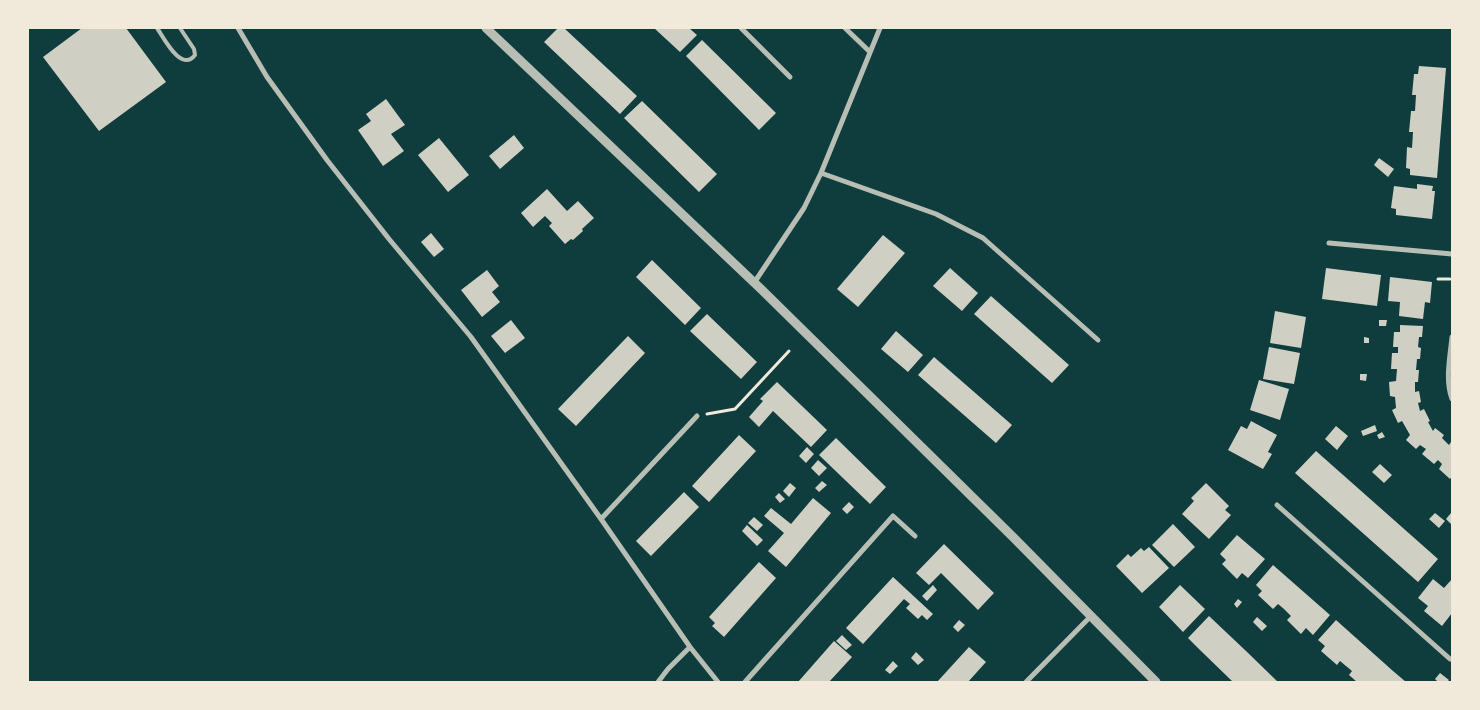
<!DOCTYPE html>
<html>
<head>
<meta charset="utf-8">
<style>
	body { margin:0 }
	#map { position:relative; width:1480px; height:710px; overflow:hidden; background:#0f3d3e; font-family:"Roboto Condensed",sans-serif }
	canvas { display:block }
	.frame { position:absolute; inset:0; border:29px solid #f1e9da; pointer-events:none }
</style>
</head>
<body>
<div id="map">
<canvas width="1480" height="710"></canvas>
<div class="frame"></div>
</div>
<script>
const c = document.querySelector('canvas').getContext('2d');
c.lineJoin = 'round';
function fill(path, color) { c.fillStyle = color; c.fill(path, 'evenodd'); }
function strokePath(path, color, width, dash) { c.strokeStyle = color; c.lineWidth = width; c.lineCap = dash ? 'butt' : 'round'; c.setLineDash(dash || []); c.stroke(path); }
fill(new Path2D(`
	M 82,28 L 126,28 L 166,82 L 99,131 L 43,57 Z
	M 558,28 L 564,28 L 637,96 L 620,114 L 544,42 Z
	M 654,28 L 689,28 L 697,35 L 680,52 Z
	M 702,40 L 776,113 L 759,130 L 686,56 Z
	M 1419,66 L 1446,68 L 1437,178 L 1410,175 L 1410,169 L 1406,168 L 1407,147 L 1412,148 L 1413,132 L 1409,132 L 1411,111 L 1415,111 L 1416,95 L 1412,95 L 1414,74 L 1418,74 Z
	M 386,99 L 405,125 L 391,134 L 404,151 L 383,166 L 358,130 L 371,121 L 366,114 Z
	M 642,101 L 717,174 L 699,192 L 624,118 Z
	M 514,135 L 524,148 L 500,169 L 489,156 Z
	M 439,138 L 469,175 L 448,192 L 418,155 Z
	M 1379,158 L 1394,169 L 1388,177 L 1374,165 Z
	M 1417,184 L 1433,186 L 1432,191 L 1435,191 L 1432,219 L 1396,215 L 1396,209 L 1391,208 L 1394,186 L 1417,189 Z
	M 547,189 L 567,211 L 578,201 L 594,218 L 582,229 L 583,231 L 573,240 L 571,239 L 565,244 L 549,226 L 552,223 L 545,216 L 533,227 L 521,213 Z
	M 431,233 L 444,249 L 434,257 L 421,242 Z
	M 883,235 L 905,253 L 858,307 L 837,289 Z
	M 652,260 L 701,308 L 685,325 L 636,277 Z
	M 950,268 L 978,293 L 962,311 L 933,286 Z
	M 1326,268 L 1381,275 L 1377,306 L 1322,299 Z
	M 487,270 L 499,286 L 492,292 L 500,302 L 482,317 L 461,290 Z
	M 1390,277 L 1432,282 L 1430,303 L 1425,302 L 1423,319 L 1399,316 L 1400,302 L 1388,301 Z
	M 991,296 L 1069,365 L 1052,383 L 974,314 Z
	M 1275,311 L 1306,317 L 1301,348 L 1270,343 Z
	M 707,314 L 757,362 L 741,379 L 690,331 Z
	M 511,320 L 525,338 L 505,353 L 491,336 Z
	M 1379,320 L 1387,320 L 1386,326 L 1379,326 Z
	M 1400,325 L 1423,326 L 1422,337 L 1419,337 L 1418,347 L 1421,348 L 1420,359 L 1417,359 L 1416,370 L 1419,370 L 1418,382 L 1415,382 L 1415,392 L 1419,391 L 1421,402 L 1418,403 L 1420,411 L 1424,409 L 1430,421 L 1428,422 L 1433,431 L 1435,428 L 1444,435 L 1442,438 L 1449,445 L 1451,442 L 1452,443 L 1452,476 L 1450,479 L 1439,469 L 1442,464 L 1438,460 L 1434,464 L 1422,454 L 1426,449 L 1420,445 L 1416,449 L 1406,440 L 1410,435 L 1402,421 L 1398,423 L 1392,410 L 1396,408 L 1395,397 L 1390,396 L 1389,382 L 1396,381 L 1397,369 L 1391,369 L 1392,353 L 1398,353 L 1398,347 L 1393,347 L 1394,332 L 1400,332 Z
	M 896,331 L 923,355 L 908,372 L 881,349 Z
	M 628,336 L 645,353 L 576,426 L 558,409 Z
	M 1364,337 L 1369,338 L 1369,343 L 1364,343 Z
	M 1269,347 L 1300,353 L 1294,384 L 1263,379 Z
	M 934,357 L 1012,425 L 996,443 L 918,375 Z
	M 1360,374 L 1367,374 L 1366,381 L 1360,380 Z
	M 1259,380 L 1289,389 L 1280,420 L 1250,410 Z
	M 777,382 L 827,430 L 811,447 L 773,411 L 759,427 L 749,417 L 763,401 L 760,399 Z
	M 1251,421 L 1277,435 L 1268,452 L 1272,454 L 1263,469 L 1228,450 L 1241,426 L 1247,429 Z
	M 1375,425 L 1377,431 L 1363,436 L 1361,431 Z
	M 1336,426 L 1348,436 L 1337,450 L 1325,439 Z
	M 1382,432 L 1385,437 L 1379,439 L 1377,435 Z
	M 739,435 L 756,451 L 709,502 L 692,486 Z
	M 836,438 L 886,487 L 870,504 L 819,455 Z
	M 807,447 L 814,454 L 806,463 L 799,456 Z
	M 1316,451 L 1438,559 L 1418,582 L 1295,473 Z
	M 818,460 L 827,468 L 819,476 L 811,468 Z
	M 1380,464 L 1392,475 L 1384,483 L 1372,472 Z
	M 822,481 L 827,485 L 819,492 L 815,488 Z
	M 790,483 L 796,488 L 789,497 L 783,491 Z
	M 1206,483 L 1229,506 L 1225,510 L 1231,515 L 1209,539 L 1182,514 L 1194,501 L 1191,498 Z
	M 684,492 L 699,507 L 651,556 L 636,541 Z
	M 779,493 L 785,499 L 780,503 L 775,497 Z
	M 813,498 L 831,513 L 786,567 L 768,551 L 784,533 L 764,516 L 771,508 L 791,524 Z
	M 849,502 L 854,507 L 847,514 L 842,509 Z
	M 1435,513 L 1445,521 L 1439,528 L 1429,519 Z
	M 1451,513 L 1452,514 L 1452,525 L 1446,519 Z
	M 754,517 L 763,525 L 757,531 L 748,523 Z
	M 1173,524 L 1195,547 L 1174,567 L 1152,545 Z
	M 747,525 L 763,540 L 757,546 L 742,531 Z
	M 1237,535 L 1265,559 L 1248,578 L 1242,573 L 1237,579 L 1222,564 L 1226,560 L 1220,554 Z
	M 944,544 L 994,593 L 978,610 L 941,573 L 929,585 L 916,573 Z
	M 1149,547 L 1169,568 L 1142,593 L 1116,566 L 1128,554 L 1131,557 L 1141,548 L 1144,551 Z
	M 759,562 L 776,578 L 724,637 L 712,626 L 715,623 L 709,617 Z
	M 1273,565 L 1330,615 L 1313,635 L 1306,628 L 1301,634 L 1287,620 L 1291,616 L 1284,609 L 1278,604 L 1273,609 L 1258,595 L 1262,591 L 1256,585 Z
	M 893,577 L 933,614 L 927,620 L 922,615 L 918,619 L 906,608 L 910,604 L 904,599 L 863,644 L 846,628 Z
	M 1433,579 L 1444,588 L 1452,579 L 1452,613 L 1442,626 L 1424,611 L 1428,606 L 1418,598 Z
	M 933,585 L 937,590 L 927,601 L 922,596 Z
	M 1180,585 L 1205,609 L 1183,632 L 1159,607 Z
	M 1238,599 L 1242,602 L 1237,608 L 1234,604 Z
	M 1209,616 L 1246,651 L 1278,682 L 1233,682 L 1201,651 L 1188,638 Z
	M 1257,617 L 1267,626 L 1262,631 L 1253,622 Z
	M 959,620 L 965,625 L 958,632 L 953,627 Z
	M 1336,620 L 1393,671 L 1406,682 L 1357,682 L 1349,675 L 1352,671 L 1340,661 L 1337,665 L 1321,651 L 1325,646 L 1318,640 Z
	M 842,635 L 852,645 L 846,650 L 836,641 Z
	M 834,641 L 852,657 L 829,682 L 798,682 Z
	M 969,647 L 986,662 L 968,682 L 937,682 Z
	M 916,652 L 924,660 L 918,665 L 911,658 Z
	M 893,661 L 898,666 L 890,674 L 885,670 Z
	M 1440,673 L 1449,680 L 1447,682 L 1438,682 L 1435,679 Z`), '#cfcfc3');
strokePath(new Path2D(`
	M 1438,279 L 1450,279
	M 707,414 L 735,409 L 789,351`), '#f1e9da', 3);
strokePath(new Path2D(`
	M 157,28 C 164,38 181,73 195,55 L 194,49 L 180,28`), '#b8beb3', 4);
strokePath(new Path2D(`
	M 238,28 L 267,77 L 327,160 L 389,239 L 471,337 L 601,519 L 690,647 L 718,682
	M 741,28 L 790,77
	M 845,28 L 870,52
	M 821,173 L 936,214 L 983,238 L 1098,340
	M 1329,243 L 1452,254
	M 754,283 L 804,208 L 821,173 L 880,28
	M 1452,337 C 1450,358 1445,380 1452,399
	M 1277,505 L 1450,659
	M 601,519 L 697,416
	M 658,682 L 668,669 L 690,647
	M 745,682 L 893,516 L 915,536
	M 1026,682 L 1090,617`), '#b8beb3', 5);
strokePath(new Path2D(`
	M 486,28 L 762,290 L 1013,537 L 1156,682`), '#b8beb3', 9);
</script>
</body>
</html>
